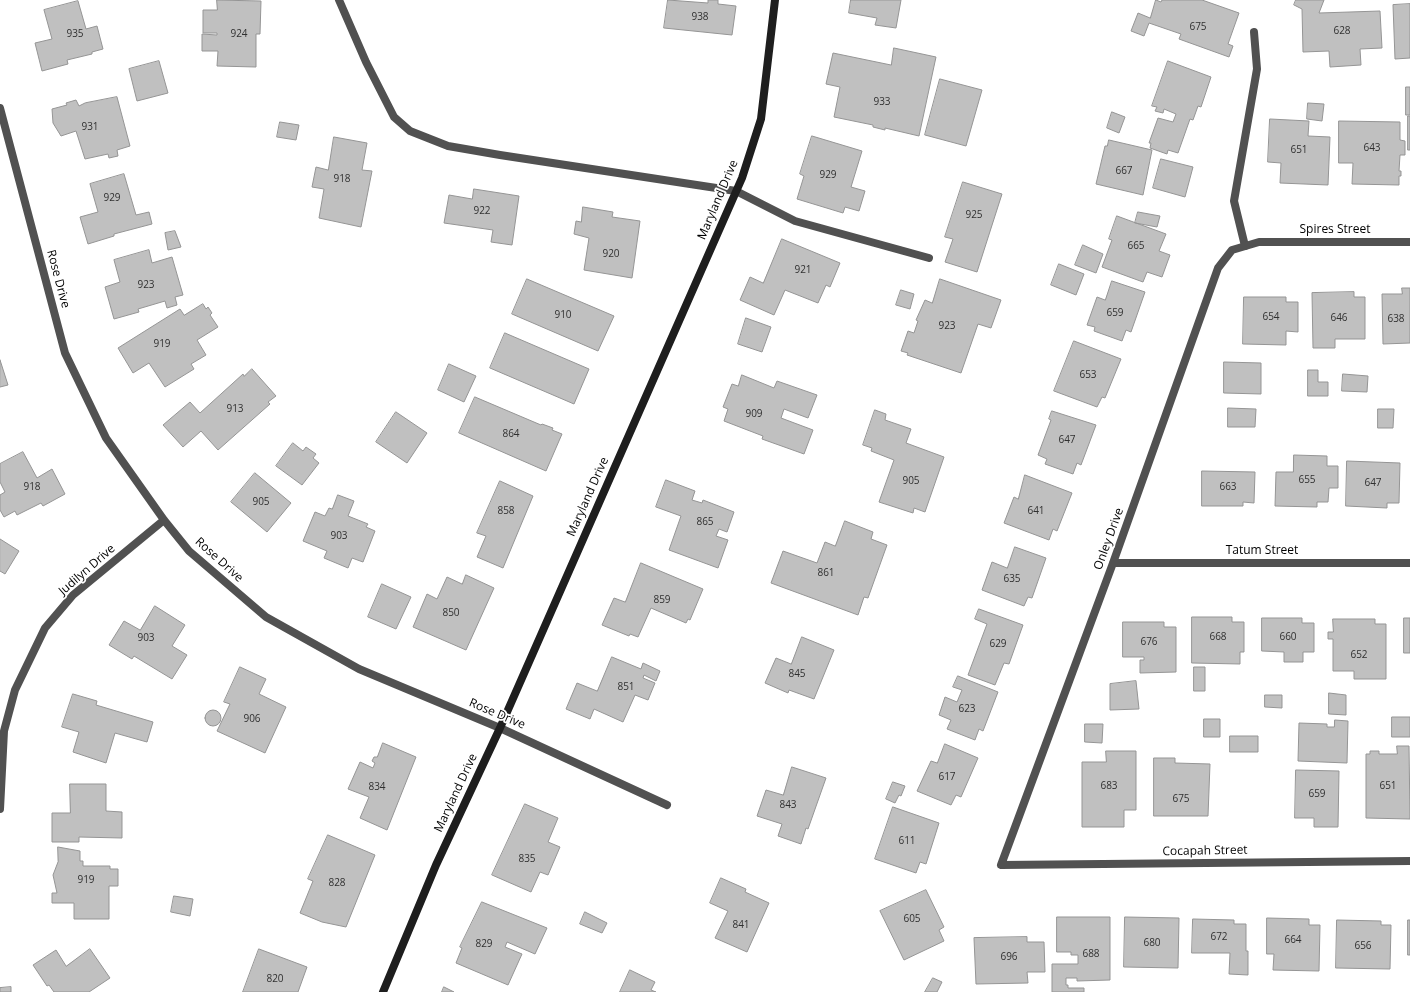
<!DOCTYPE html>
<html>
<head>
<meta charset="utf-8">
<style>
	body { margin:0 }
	canvas { display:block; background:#fff }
</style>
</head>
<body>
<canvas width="1410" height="992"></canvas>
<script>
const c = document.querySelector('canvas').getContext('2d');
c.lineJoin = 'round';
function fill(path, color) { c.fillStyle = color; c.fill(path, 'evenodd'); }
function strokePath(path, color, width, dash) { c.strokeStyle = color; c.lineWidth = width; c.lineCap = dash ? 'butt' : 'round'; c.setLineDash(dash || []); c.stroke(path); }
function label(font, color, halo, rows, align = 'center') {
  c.font = font + ' "Open Sans",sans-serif'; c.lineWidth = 3.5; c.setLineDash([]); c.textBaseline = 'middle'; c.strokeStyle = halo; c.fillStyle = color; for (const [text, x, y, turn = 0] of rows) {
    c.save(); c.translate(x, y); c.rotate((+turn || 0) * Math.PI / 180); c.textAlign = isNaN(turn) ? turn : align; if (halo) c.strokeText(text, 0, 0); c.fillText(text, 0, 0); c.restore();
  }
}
const building = new Path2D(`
	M 217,0 L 261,1 L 260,34 L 256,34 L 256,67 L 217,66 L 218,51 L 202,51 L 202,34 L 217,35 L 217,33 L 203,33 L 203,10 L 217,10 Z
	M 668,0 L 708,3 L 708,0 L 718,0 L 718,4 L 736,6 L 732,35 L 664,28 Z
	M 851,0 L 901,0 L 896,28 L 875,25 L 877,18 L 849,13 Z
	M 1156,0 L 1161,2 L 1162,0 L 1202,0 L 1239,13 L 1228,44 L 1233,46 L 1229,57 L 1179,39 L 1181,34 L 1149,23 L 1144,36 L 1131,31 L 1138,13 L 1150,18 Z
	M 1296,0 L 1324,0 L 1319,13 L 1380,11 L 1382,48 L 1360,49 L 1361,65 L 1330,67 L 1329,51 L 1303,52 L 1302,9 L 1294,5 Z
	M 78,1 L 86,29 L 97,26 L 103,49 L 92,52 L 92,54 L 67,60 L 68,64 L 42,71 L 35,43 L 52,39 L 44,10 Z
	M 1410,4 L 1410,58 L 1395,59 L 1393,5 Z
	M 894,48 L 936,57 L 919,136 L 885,128 L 885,130 L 873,127 L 873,125 L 834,117 L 840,87 L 826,84 L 833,53 L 891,65 Z
	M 159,61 L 168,93 L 137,101 L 129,69 Z
	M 1168,61 L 1211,77 L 1201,107 L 1198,106 L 1193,120 L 1190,119 L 1178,153 L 1168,150 L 1167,154 L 1150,148 L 1151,143 L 1149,143 L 1158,118 L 1173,122 L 1176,114 L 1164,109 L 1163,113 L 1155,111 L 1157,107 L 1152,106 Z
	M 940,79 L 982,90 L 966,146 L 925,135 Z
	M 1406,87 L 1410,87 L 1410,115 L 1406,115 Z
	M 117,97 L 130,146 L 117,150 L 118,156 L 109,158 L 108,154 L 85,159 L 76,131 L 61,136 L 53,123 L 52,109 L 67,105 L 66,103 L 76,100 L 79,106 L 85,103 Z
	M 1308,103 L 1324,104 L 1322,121 L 1307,119 Z
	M 1112,112 L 1125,117 L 1119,133 L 1107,128 Z
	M 1408,116 L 1410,116 L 1410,150 L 1408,150 Z
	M 1270,119 L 1309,121 L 1308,136 L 1330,137 L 1328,185 L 1280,183 L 1281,163 L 1268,162 Z
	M 1339,121 L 1400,122 L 1400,140 L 1405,141 L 1405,155 L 1400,155 L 1399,171 L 1401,171 L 1401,176 L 1399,176 L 1399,185 L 1352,184 L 1353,163 L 1339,163 Z
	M 280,122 L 299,125 L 296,140 L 277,137 Z
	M 812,136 L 862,151 L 851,187 L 865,191 L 859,211 L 845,207 L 843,213 L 797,199 L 804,176 L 800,174 Z
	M 334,137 L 367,143 L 362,170 L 372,171 L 361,227 L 319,218 L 324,189 L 312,187 L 316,167 L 328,170 Z
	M 1109,140 L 1152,150 L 1143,195 L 1096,184 L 1105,146 L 1107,146 Z
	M 1161,159 L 1193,167 L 1185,197 L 1153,188 Z
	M 124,174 L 136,215 L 149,212 L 152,224 L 114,234 L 114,236 L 88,244 L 80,217 L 98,212 L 90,184 Z
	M 963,182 L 1002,194 L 977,272 L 945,262 L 953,239 L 945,237 Z
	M 474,189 L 519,196 L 512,245 L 491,242 L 493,230 L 444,223 L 449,195 L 472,199 Z
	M 583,207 L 613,212 L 612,217 L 640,221 L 632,278 L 584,270 L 589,238 L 574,234 L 576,221 L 581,222 Z
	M 1138,212 L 1160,216 L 1157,227 L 1135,223 Z
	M 1117,216 L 1166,234 L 1159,251 L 1170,255 L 1162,277 L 1147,272 L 1143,282 L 1102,267 L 1112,240 L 1109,239 Z
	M 175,231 L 181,247 L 168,250 L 165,233 Z
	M 782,239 L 840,263 L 830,287 L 826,285 L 818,303 L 785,290 L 774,315 L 740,300 L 750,277 L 763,283 Z
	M 1083,245 L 1103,254 L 1096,273 L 1075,265 Z
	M 149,250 L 152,263 L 172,257 L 183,295 L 175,297 L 177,305 L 167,308 L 165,301 L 138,309 L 139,312 L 114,319 L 105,287 L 120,282 L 114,260 Z
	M 1059,264 L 1084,274 L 1076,295 L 1051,285 Z
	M 527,279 L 614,316 L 598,351 L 512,314 Z
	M 940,279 L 1001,300 L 991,328 L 978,324 L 961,373 L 907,355 L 908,353 L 901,351 L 908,331 L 914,333 L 918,321 L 916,320 L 925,300 L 932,303 Z
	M 1112,281 L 1145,292 L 1131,332 L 1126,330 L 1122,341 L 1094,331 L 1095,327 L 1087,325 L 1097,297 L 1105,300 Z
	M 1402,288 L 1410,288 L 1410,343 L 1383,344 L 1382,294 L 1402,294 Z
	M 901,290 L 914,294 L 910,309 L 896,305 Z
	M 1354,292 L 1354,297 L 1365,297 L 1365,339 L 1335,339 L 1335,348 L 1313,348 L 1312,293 Z
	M 1244,297 L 1286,297 L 1286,302 L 1298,302 L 1298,332 L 1286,331 L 1286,345 L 1243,344 Z
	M 203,304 L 206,309 L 208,307 L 212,313 L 210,315 L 218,327 L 197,340 L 206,355 L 191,364 L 194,369 L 165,387 L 149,363 L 133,373 L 118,348 L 180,309 L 184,315 Z
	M 746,318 L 771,327 L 762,352 L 738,344 Z
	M 505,333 L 589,369 L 574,404 L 490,368 Z
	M 1074,341 L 1121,359 L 1105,398 L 1102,397 L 1097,407 L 1054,391 Z
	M 0,360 L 8,385 L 0,387 Z
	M 1224,362 L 1261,363 L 1261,394 L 1224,393 Z
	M 449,364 L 476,376 L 464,402 L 438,390 Z
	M 252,369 L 276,396 L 268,402 L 270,404 L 218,450 L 201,431 L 183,447 L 163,425 L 190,402 L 200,413 L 243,374 L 244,376 Z
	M 1308,370 L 1318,370 L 1318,382 L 1328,382 L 1328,396 L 1308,396 Z
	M 1343,374 L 1368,376 L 1367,392 L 1342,391 Z
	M 742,375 L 774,388 L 777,381 L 817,395 L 808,418 L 784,409 L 781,418 L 813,430 L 804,454 L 762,439 L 763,436 L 724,421 L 728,409 L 723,407 L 732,384 L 738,386 Z
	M 475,397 L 541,425 L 542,424 L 553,428 L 552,430 L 562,434 L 546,471 L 459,433 Z
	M 1228,408 L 1256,409 L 1255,427 L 1228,427 Z
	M 1378,409 L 1394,409 L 1393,428 L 1378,428 Z
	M 875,410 L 886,414 L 885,420 L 911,429 L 906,443 L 944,457 L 925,512 L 914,508 L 913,513 L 879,502 L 894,460 L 871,451 L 872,448 L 863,445 Z
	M 1052,411 L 1096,425 L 1081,465 L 1077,463 L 1073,474 L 1045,464 L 1047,459 L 1038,455 L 1051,420 L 1049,419 Z
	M 396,412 L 427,433 L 407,463 L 376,442 Z
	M 293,443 L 303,451 L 306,447 L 316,454 L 313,458 L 319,463 L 302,485 L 276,466 Z
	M 23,452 L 37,478 L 52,469 L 65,494 L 43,506 L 41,503 L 17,515 L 15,511 L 4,517 L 0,510 L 0,495 L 5,492 L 0,482 L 0,464 Z
	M 1294,455 L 1327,456 L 1327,466 L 1338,466 L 1338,488 L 1329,488 L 1328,502 L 1317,502 L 1317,507 L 1275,506 L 1276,472 L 1293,472 Z
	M 1347,461 L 1400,463 L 1399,503 L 1387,503 L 1387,508 L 1346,506 Z
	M 1202,471 L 1255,472 L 1254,503 L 1243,502 L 1243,506 L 1202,506 Z
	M 255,473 L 291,503 L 267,532 L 231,502 Z
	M 1025,475 L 1072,493 L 1057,531 L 1053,529 L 1049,540 L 1004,523 L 1014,497 L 1018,499 Z
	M 666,480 L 695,491 L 692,500 L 702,503 L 703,500 L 734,512 L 727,532 L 719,529 L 716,536 L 728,540 L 718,568 L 669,550 L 681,516 L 656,507 Z
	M 500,481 L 533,496 L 503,568 L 477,557 L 486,536 L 477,533 Z
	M 338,495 L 354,501 L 348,516 L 368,524 L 366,527 L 375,531 L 363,562 L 352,558 L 348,568 L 324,558 L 327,551 L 303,541 L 315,512 L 325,516 L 329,508 L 332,509 Z
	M 845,521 L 873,532 L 871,539 L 887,545 L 868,598 L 864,597 L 858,615 L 771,583 L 783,551 L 817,563 L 825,542 L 835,546 Z
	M 0,539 L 19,551 L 5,574 L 0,571 Z
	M 1015,547 L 1046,558 L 1032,598 L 1028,597 L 1024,606 L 982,590 L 992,562 L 1007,568 Z
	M 641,563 L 703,589 L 690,620 L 688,619 L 686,623 L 651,608 L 638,637 L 630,634 L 629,636 L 602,625 L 614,598 L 625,602 Z
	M 466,575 L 494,588 L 466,650 L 413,627 L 427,594 L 437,599 L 447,577 L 462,584 Z
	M 382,584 L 411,597 L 396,629 L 368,617 Z
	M 155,606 L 185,625 L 172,646 L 187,655 L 172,679 L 134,656 L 132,659 L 109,645 L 124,621 L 140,630 Z
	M 979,609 L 1023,625 L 1009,664 L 1004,663 L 995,685 L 968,675 L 987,624 L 975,619 Z
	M 1192,617 L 1232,617 L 1232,622 L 1244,622 L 1244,652 L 1240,652 L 1240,664 L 1192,663 Z
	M 1262,618 L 1302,618 L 1302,623 L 1314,623 L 1314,652 L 1303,652 L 1303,662 L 1284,662 L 1284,652 L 1262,651 Z
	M 1404,618 L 1410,618 L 1410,653 L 1404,653 Z
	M 1333,619 L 1375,619 L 1375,624 L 1386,624 L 1386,679 L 1354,679 L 1354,671 L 1333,671 L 1333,639 L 1328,639 L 1328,632 L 1333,632 Z
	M 1123,622 L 1164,622 L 1164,627 L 1176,627 L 1176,672 L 1140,673 L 1140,660 L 1144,660 L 1144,657 L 1123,657 Z
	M 802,637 L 834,650 L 814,699 L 789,690 L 788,693 L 765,683 L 776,658 L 791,664 Z
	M 612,657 L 641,669 L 643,663 L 660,671 L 656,681 L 644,675 L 643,678 L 655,683 L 648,700 L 635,695 L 623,722 L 594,709 L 590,719 L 566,709 L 577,683 L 597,691 Z
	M 240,667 L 266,679 L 259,694 L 286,707 L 265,753 L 217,731 L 230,704 L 224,702 Z
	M 1194,667 L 1205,667 L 1205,691 L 1194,691 Z
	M 958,676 L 998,692 L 983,731 L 979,729 L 975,740 L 947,729 L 951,720 L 939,715 L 945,697 L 957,702 L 962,690 L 953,687 Z
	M 1136,681 L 1139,709 L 1110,710 L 1110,684 Z
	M 1329,693 L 1346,695 L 1346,715 L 1329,714 Z
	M 73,694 L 97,701 L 96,705 L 153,722 L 147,742 L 115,733 L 106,763 L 73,752 L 79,732 L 62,727 Z
	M 1265,695 L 1282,695 L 1282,708 L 1265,707 Z
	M205 718a8 8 0 1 1 16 0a8 8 0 1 1-16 0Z
	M 1392,717 L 1410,717 L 1410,737 L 1392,737 Z
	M 1204,719 L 1220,719 L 1220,737 L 1204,737 Z
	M 1335,720 L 1348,721 L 1347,763 L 1298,761 L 1299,723 L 1327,724 L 1327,727 L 1334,727 Z
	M 1085,724 L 1103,724 L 1102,743 L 1085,742 Z
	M 1230,736 L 1258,736 L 1258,752 L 1230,752 Z
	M 383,743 L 416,757 L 387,830 L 360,818 L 369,797 L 348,789 L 360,762 L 373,768 L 375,763 L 372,761 L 374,757 L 377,757 Z
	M 945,744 L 978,758 L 961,797 L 956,795 L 951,805 L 917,791 L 931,761 L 937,763 Z
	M 1397,746 L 1409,746 L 1410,819 L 1366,818 L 1366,754 L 1370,754 L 1370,751 L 1379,751 L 1379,754 L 1397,754 Z
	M 1106,751 L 1136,751 L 1136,810 L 1124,810 L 1124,827 L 1082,827 L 1082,762 L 1106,762 Z
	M 1154,758 L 1175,758 L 1175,763 L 1210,764 L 1208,816 L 1154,816 Z
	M 792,767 L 826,778 L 808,829 L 806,828 L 801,844 L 778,836 L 782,824 L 757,816 L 766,790 L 783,795 Z
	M 1296,770 L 1339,771 L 1338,827 L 1314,827 L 1314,818 L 1295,818 Z
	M 893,782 L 905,786 L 901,796 L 899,795 L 895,803 L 886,799 Z
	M 70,784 L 106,784 L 106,811 L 122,812 L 122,838 L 79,837 L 79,842 L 52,842 L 52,813 L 70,813 Z
	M 525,804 L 558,818 L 548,842 L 560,847 L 548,875 L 540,872 L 531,892 L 492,875 Z
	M 893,807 L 939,823 L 926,864 L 920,862 L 916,873 L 875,859 Z
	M 328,835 L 375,855 L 346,927 L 322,922 L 300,913 L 313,881 L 308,879 Z
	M 58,847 L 80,851 L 80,861 L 83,861 L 83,866 L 110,866 L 110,869 L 118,869 L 118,886 L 109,886 L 109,919 L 74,919 L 74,903 L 52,903 L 52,893 L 57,893 L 53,875 L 58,862 Z
	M 721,878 L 746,889 L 745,892 L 769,903 L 747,952 L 715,938 L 728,911 L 710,903 Z
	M 926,890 L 944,927 L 939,930 L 944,941 L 904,960 L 880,911 Z
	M 174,896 L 193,899 L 190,916 L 171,912 Z
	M 482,902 L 547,928 L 535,954 L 507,942 L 505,947 L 522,954 L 508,985 L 456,963 L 462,948 L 460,947 Z
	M 585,912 L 607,923 L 602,933 L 580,924 Z
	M 1057,917 L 1110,917 L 1110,980 L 1077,981 L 1077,978 L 1066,978 L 1066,985 L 1068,985 L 1068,988 L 1084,988 L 1084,992 L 1052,992 L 1052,964 L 1078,964 L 1078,955 L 1071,955 L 1071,952 L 1057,952 Z
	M 1125,917 L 1179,918 L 1178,968 L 1124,967 Z
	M 1267,918 L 1309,919 L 1309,925 L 1320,925 L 1319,971 L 1273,970 L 1274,954 L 1267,954 Z
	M 1193,919 L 1234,920 L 1234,924 L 1246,924 L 1246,951 L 1248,951 L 1248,975 L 1229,974 L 1230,953 L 1192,953 Z
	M 1337,920 L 1381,921 L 1381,925 L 1391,925 L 1390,969 L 1336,968 Z
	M 1408,920 L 1410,920 L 1410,955 L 1408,955 Z
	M 1027,937 L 1027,942 L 1044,942 L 1045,972 L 1027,972 L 1028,983 L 976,984 L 974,938 Z
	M 90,949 L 110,978 L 89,992 L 54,992 L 49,985 L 47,986 L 33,965 L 56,950 L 66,966 Z
	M 259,949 L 307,967 L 298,992 L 243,992 Z
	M 630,970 L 655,982 L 651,990 L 656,992 L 620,992 Z
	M 933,978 L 942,982 L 937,992 L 925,992 Z
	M 11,987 L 11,992 L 0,992 L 0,988 Z
	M 444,987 L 454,992 L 442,992 Z`);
fill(building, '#c0c0c0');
strokePath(building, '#959595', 1);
strokePath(new Path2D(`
	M 736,191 L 795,221 L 929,258
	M 1245,246 L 1234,201 L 1257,69 L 1254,32`), '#515151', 8);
strokePath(new Path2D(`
	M 339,0 L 366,62 L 394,117 L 410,131 L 448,146 L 500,155 L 736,191
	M 0,108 L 65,353 L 106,438 L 164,520 L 189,551 L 266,617 L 359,669 L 500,728 L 667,805
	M 1410,242 L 1259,242 L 1232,250 L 1218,268 L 1113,563 L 1001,865 L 1410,861
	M 1113,563 L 1410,563
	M 0,809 L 4,731 L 15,690 L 45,628 L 73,595 L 164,520`), '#515151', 8);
strokePath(new Path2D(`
	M 383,992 L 436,865 L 500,728 L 742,178 L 761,119 L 775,0`), '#1e1e1e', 8);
label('10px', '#303030', null, [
	["938",700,17],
	["675",1198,27],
	["628",1342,31],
	["935",75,34],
	["924",239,34],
	["933",882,102],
	["931",90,127],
	["643",1372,148],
	["651",1299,150],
	["667",1124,171],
	["929",828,175],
	["918",342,179],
	["929",112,198],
	["922",482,211],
	["925",974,215],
	["665",1136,246],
	["920",611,254],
	["921",803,270],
	["923",146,285],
	["659",1115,313],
	["910",563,315],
	["654",1271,317],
	["646",1339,318],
	["638",1396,319],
	["923",947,326],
	["919",162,344],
	["653",1088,375],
	["913",235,409],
	["909",754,414],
	["864",511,434],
	["647",1067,440],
	["655",1307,480],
	["905",911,481],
	["647",1373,483],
	["918",32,487],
	["663",1228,487],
	["905",261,502],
	["858",506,511],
	["641",1036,511],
	["865",705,522],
	["903",339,536],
	["861",826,573],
	["635",1012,579],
	["859",662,600],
	["850",451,613],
	["668",1218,637],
	["660",1288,637],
	["903",146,638],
	["676",1149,642],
	["629",998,644],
	["652",1359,655],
	["845",797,674],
	["851",626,687],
	["623",967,709],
	["906",252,719],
	["617",947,777],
	["683",1109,786],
	["651",1388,786],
	["834",377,787],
	["659",1317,794],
	["675",1181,799],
	["843",788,805],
	["611",907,841],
	["835",527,859],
	["919",86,880],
	["828",337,883],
	["605",912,919],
	["841",741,925],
	["672",1219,937],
	["664",1293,940],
	["680",1152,943],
	["829",484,944],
	["656",1363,946],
	["688",1091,954],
	["696",1009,957],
	["820",275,979]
]);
label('12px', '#000', '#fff', [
	["Maryland Drive",718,200,-67],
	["Spires Street",1335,230],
	["Rose Drive",58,279,75],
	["Maryland Drive",588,497,-66],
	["Onley Drive",1109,539,-70],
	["Tatum Street",1262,551],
	["Rose Drive",219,560,42],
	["Judilyn Drive",87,570,-41],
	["Rose Drive",497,714,23],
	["Maryland Drive",456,793,-65],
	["Cocapah Street",1205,851,-1]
]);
</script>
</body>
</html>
